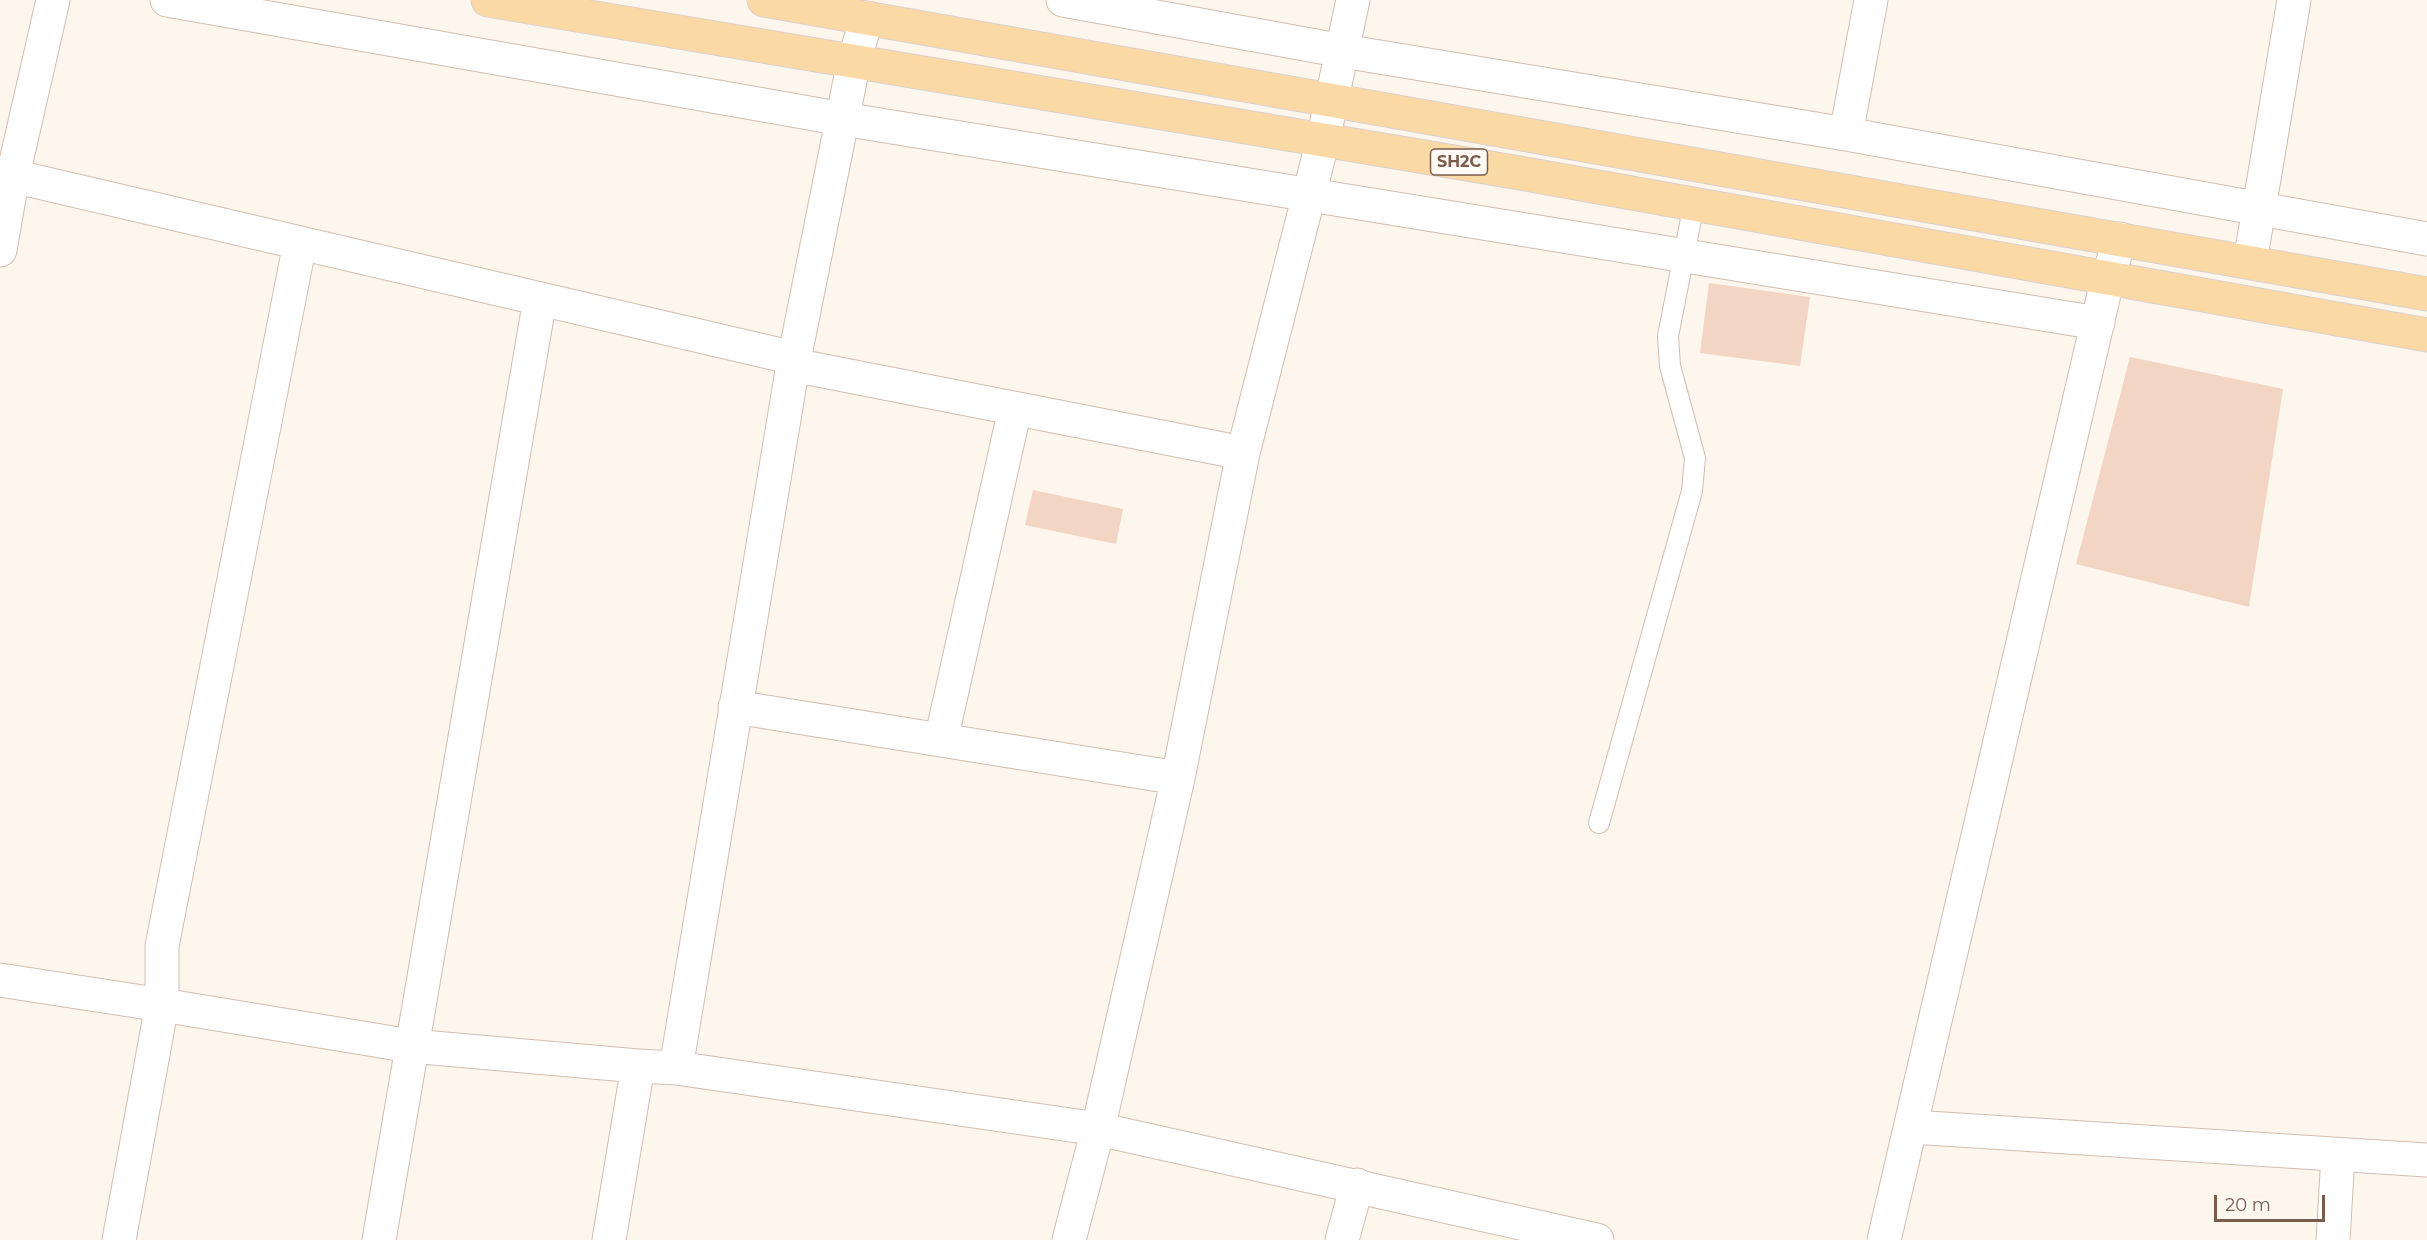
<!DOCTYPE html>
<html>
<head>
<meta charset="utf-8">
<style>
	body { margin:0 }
	#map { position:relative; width:2427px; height:1240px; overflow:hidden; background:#fdf6ec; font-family:Montserrat,sans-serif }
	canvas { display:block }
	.scale { position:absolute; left:2214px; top:1195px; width:111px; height:27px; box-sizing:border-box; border:3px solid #7a5c4d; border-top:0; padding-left:8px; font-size:18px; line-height:21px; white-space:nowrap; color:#7a5c4d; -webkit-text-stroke:4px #fffaf3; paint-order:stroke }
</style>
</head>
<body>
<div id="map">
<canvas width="2427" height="1240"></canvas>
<div class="scale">20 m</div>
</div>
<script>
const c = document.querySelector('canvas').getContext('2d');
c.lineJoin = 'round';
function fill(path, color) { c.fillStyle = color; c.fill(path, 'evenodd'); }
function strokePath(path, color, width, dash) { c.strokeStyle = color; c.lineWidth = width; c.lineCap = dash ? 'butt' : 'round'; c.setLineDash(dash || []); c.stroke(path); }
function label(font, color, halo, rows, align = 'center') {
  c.font = font + ' Montserrat,sans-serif'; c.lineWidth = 5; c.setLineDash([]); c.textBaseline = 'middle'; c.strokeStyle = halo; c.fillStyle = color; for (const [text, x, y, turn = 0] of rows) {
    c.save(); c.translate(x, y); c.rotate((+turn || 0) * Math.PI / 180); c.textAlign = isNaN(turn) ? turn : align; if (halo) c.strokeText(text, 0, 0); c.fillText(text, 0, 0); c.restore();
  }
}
fill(new Path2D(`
	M 1709,283 L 1810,297 L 1800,366 L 1700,353 Z
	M 2130,357 L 2283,389 L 2249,607 L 2076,564 Z
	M 1033,490 L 1123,509 L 1116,544 L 1025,525 Z`), '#f3d5c3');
const service = new Path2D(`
	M 1599,823 L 1692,491 L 1695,458 L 1670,366 L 1668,336 L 1694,204`);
const minor = new Path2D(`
	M 167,0 L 843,119 L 2098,323
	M 1063,0 L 1343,51 L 1846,134 L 2427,239
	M 1846,134 L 1871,0
	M 0,173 L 794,358
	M 300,243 L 162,946 L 162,1005 L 411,1046 L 638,1066
	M 0,250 L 13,175 L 53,0
	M 2250,262 L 2294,0
	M 793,365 L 1243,453
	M 735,707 L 1178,778 L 1243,453 L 1323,140 L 1353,0
	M 941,740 L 1015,409
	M 0,980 L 162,1005 L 119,1240
	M 676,1068 L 1098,1129 L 1597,1240
	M 1912,1127 L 2427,1160
	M 379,1240 L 540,299
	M 609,1240 L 638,1066 L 676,1068 L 793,365 L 854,61 L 867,18
	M 1069,1240 L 1098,1129 L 1178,778
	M 1342,1240 L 1357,1185
	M 1884,1240 L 2108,277 L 2120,239
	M 2333,1240 L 2338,1155`);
const primary = new Path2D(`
	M 488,0 L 1514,172 L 2427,335
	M 764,0 L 2427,294`);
strokePath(service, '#d1beb0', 22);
strokePath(minor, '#d1beb0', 35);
strokePath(primary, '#dad1cd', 35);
strokePath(service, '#fff', 20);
strokePath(minor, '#fff', 33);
strokePath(primary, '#fbd9a5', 33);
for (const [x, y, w] of [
	[1459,162,57]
]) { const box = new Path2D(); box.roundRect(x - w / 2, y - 13, w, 26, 4.5); c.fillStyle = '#fffaf3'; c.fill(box); strokePath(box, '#7a5c4d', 1.5); }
label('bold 16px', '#7a5c4d', null, [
	["SH2C",1459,162]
]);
</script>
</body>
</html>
